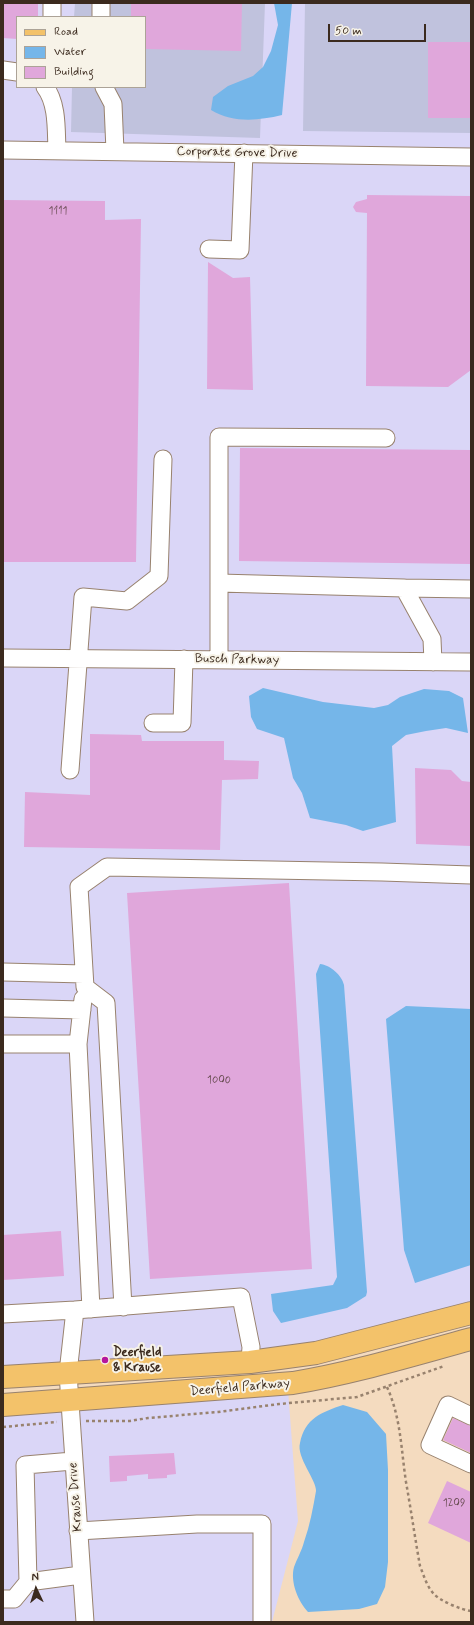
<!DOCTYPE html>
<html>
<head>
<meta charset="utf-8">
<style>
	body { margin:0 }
	#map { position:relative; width:474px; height:1625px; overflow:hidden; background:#f4dbbf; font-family:Mynerve,sans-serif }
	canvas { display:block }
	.frame { position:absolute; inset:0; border:4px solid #3b2a1e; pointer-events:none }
	.legend { position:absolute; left:16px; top:16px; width:130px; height:72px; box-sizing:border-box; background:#f7f3e8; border:1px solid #aca397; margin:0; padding:5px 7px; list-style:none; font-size:12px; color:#3b2a1e }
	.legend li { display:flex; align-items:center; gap:8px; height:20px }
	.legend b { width:20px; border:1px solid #aca397 }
	.north { position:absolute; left:16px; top:1569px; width:40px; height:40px; -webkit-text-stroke:3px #f7f3e8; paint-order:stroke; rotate:356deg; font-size:11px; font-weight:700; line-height:16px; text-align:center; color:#3b2a1e }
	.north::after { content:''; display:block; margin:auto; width:14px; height:18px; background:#3b2a1e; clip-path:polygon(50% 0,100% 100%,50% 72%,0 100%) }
	.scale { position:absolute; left:328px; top:24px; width:98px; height:18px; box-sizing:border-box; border:2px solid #3b2a1e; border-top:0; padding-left:5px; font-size:12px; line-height:14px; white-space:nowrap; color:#3b2a1e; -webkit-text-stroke:3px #f7f3e8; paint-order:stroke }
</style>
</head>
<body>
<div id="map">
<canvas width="474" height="1625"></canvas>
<div class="frame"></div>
<ul class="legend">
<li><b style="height:5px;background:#f3c26a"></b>Road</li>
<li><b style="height:11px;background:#75b6e9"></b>Water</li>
<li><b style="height:11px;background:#e0a7db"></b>Building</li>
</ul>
<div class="north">N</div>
<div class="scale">50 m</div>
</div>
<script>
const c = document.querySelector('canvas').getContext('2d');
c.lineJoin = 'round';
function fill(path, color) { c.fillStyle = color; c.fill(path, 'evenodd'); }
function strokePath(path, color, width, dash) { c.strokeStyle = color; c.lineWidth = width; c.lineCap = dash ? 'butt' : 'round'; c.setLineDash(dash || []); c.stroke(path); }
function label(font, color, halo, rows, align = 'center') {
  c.font = font + ' Mynerve,sans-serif'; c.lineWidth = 4; c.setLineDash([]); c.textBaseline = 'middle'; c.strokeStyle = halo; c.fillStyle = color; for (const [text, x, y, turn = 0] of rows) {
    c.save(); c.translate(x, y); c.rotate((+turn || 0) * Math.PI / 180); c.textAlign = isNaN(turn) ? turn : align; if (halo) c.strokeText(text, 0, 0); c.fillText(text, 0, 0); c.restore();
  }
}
fill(new Path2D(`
	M 3,3 L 471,3 L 471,1303 L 310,1346 L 147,1361 L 3,1368 ZM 17,17 L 145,17 L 145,87 L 17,87 Z
	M 288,1390 L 298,1521 L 272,1622 L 3,1622 L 3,1413 Z`), '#dad6f7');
fill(new Path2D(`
	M 75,3 L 265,3 L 260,138 L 71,132 L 72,87 L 145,87 L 145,17 L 74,17 Z
	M 305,3 L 471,3 L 471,133 L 303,131 Z`), '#c0c2dd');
fill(new Path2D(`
	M 274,3 L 292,3 L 282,115 C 257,121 233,123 211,110 L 213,97 L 228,86 L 253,76 L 263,67 L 271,51 L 278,25 Z
	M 263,688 L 323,702 L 374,708 L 388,705 L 400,697 L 424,689 L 449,691 L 463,698 L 468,733 L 446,728 L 426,731 L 406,735 L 392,746 L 396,822 L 363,831 L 346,825 L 310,818 L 302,793 L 293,778 L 284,738 L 257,729 L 251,717 L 249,696 Z
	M 320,964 C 330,965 342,975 344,985 L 367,1292 L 366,1296 L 347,1308 L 281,1323 L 273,1311 L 271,1294 L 333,1285 L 337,1277 L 316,974 Z
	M 406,1006 L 471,1009 L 471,1265 L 415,1283 L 404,1250 L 386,1019 Z
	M 343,1405 L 367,1412 L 386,1434 L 388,1470 L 388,1562 L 385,1587 L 377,1604 L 359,1609 L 308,1612 C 298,1601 290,1582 294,1567 C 297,1559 302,1550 304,1542 C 310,1525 313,1508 316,1491 C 317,1481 296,1457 300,1443 C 305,1418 322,1412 343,1405 Z`), '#75b6e9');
fill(new Path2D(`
	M 3,3 L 38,3 L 38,17 L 17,17 L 17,39 L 3,38 Z
	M 131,3 L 242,3 L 241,51 L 145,49 L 145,17 L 131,17 Z
	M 428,42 L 471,42 L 471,118 L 428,118 Z
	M 367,195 L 471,196 L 471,370 L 448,387 L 366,386 L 367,213 L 356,212 L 353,207 L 356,202 L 367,199 Z
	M 3,200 L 105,201 L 105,220 L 141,219 L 136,562 L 3,562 Z
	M 208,262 L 233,278 L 250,277 L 253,390 L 207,389 Z
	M 240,448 L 471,450 L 471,564 L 239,561 Z
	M 90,734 L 141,735 L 142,741 L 224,741 L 224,760 L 259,761 L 258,779 L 222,780 L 220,850 L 24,847 L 25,792 L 90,795 Z
	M 415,768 L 451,770 L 462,781 L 471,782 L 471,846 L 416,844 Z
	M 289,883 L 312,1269 L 150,1279 L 127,893 Z
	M 61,1231 L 64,1276 L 3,1280 L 3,1235 Z
	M 453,1418 L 471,1426 L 471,1453 L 443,1440 Z
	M 174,1453 L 176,1474 L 167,1475 L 167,1478 L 148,1479 L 148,1474 L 127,1476 L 127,1481 L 110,1482 L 109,1456 Z
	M 447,1481 L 471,1492 L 471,1543 L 428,1523 Z`), '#e0a7db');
const minor = new Path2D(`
	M 52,17 L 52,3
	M 101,17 L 101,3
	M 3,70 L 17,72
	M 45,87 C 58,104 56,131 57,151
	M 104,87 L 113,104 L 115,151
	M 3,150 L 471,157
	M 209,249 L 240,250 L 244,153
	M 219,583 L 404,588 L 432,639 L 433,662
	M 404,588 L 471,589
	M 3,658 L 471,662
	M 219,660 L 219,437 L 386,438
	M 153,723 L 182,723 L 184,659
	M 70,770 L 83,597 L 127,601 L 159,576 L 163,459
	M 3,972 L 84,974
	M 3,1008 L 82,1010
	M 3,1044 L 78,1044 L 91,1309
	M 78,1044 L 83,999
	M 123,1307 L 106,1003 L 85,987 L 79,887 L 107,867 L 382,872 L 471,875
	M 3,1314 L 75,1310
	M 471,1416 L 448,1405 L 430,1445 L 471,1464
	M 73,1461 L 25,1465 L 28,1582 L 81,1575
	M 78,1531 L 197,1524 L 262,1524 L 262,1622
	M 3,1599 L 14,1599 L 28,1582
	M 85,1622 L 68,1373 L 75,1310 L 241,1297 L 251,1347 L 250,1362`);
const major = new Path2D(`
	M 3,1377 L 250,1362 L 316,1353 L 471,1313
	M 3,1405 L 293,1383 C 354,1373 412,1355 471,1339`);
strokePath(minor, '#98826e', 19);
strokePath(major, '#98826e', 24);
strokePath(new Path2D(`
	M 387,1387 C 401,1418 401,1449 406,1482 C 411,1510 415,1538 420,1566 C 424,1576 427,1587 434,1594 C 440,1601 462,1610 471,1611
	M 86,1421 L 130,1421 L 148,1418 L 218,1412 L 279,1404 L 357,1397 L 444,1366
	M 3,1427 L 57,1422`), '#98826e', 2.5, [3, 3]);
strokePath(minor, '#fff', 17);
strokePath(major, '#f3c26a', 22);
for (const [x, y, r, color] of [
	[105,1360,4,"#b5179e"]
]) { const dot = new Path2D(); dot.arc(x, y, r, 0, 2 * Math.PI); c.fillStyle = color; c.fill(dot); strokePath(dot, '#f7f3e8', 1.5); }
label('11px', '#64494d', null, [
	["1111",58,212],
	["1000",219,1081],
	["1209",454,1504]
]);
label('13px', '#3b2a1e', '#f7f3e8', [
	["Corporate Grove Drive",237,153,1],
	["Busch Parkway",237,660,1],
	["Deerfield Parkway",240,1388,-5],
	["Krause Drive",76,1497,-94]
]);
label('bold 13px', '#3b2a1e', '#f7f3e8', [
	["Deerfield",113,1353],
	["& Krause",113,1368]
], 'left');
</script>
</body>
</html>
